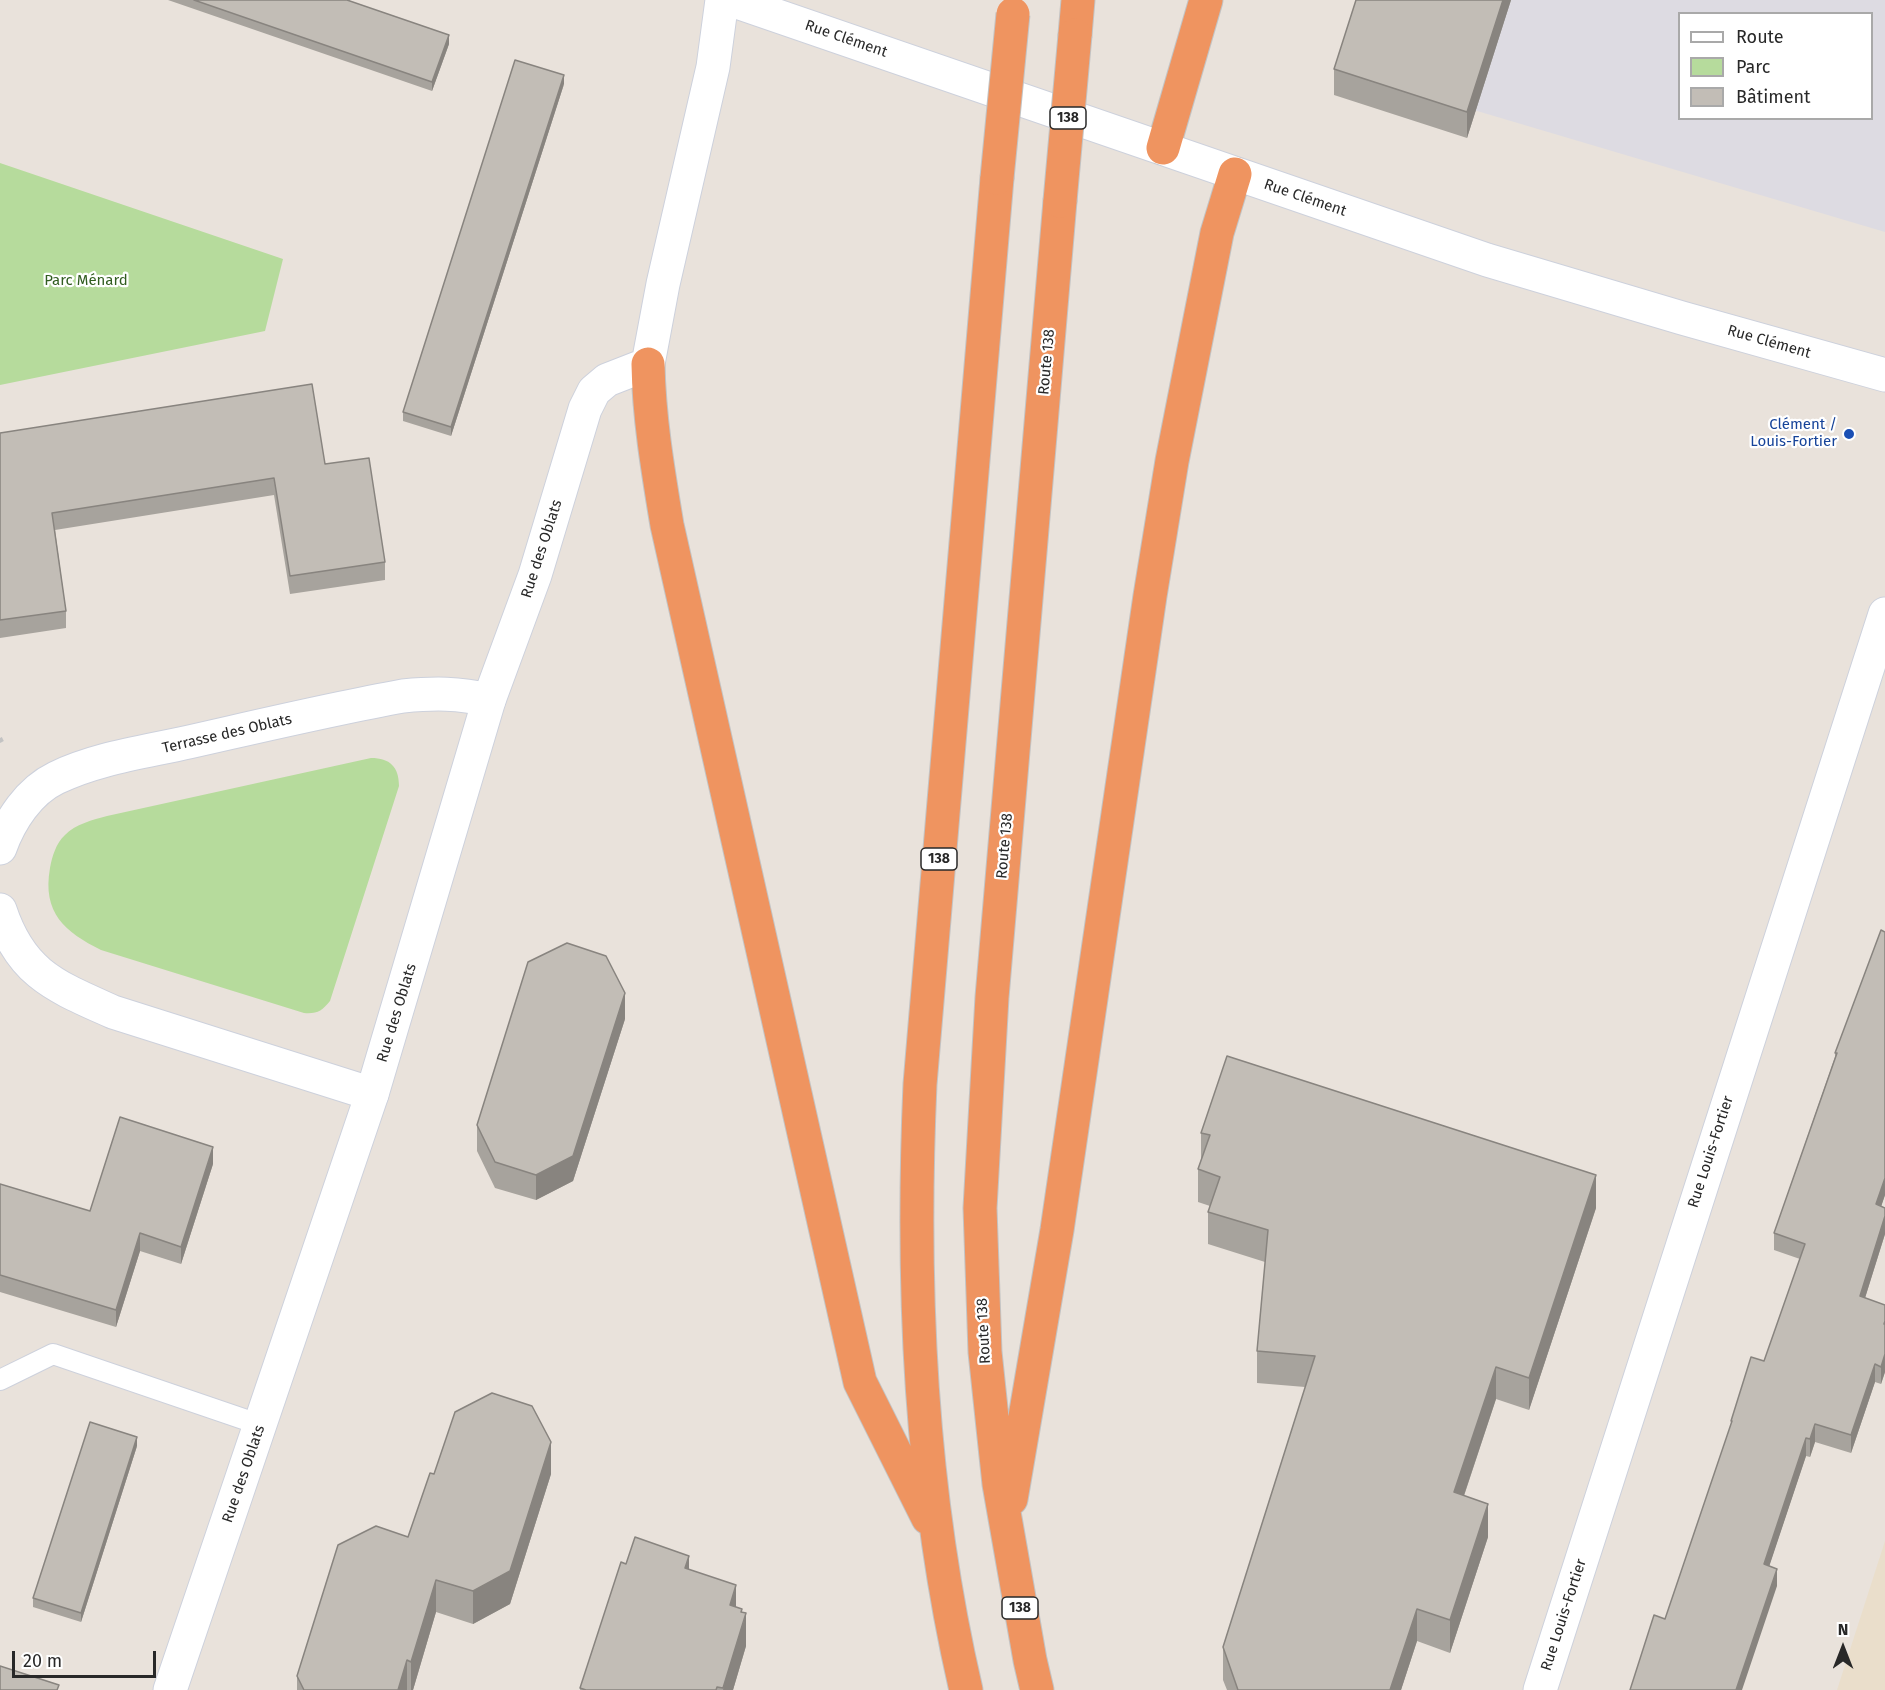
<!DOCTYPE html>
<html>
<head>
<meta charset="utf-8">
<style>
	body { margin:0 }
	#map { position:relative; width:1885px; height:1690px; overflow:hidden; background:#e9e2db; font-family:"Fira Sans",sans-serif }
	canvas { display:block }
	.legend { position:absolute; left:1678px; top:12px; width:195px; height:108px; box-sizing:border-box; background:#fff; border:2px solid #a9a9a9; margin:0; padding:8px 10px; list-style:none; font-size:18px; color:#282828 }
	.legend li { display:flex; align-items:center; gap:12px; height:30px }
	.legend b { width:30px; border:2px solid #a9a9a9 }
	.north { position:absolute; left:1813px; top:1618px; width:60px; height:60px; -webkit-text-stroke:4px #fff; paint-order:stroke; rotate:0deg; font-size:16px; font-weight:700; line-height:24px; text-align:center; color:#282828 }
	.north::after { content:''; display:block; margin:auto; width:21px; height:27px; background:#282828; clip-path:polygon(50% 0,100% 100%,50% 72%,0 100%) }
	.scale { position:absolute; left:12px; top:1651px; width:144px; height:27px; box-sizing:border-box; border:3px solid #282828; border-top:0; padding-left:8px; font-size:18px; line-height:21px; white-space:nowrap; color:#282828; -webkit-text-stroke:4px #fff; paint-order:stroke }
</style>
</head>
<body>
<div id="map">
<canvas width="1885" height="1690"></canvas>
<ul class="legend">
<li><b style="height:8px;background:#fff"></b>Route</li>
<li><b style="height:16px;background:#b6db9c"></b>Parc</li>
<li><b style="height:16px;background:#c2bdb6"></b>Bâtiment</li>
</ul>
<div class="north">N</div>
<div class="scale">20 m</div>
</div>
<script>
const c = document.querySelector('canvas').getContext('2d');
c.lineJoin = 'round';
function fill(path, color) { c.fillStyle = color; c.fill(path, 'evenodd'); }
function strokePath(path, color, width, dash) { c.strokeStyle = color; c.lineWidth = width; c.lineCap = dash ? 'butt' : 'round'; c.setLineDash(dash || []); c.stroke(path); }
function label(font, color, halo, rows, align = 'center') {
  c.font = font + ' "Fira Sans",sans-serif'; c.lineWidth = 4.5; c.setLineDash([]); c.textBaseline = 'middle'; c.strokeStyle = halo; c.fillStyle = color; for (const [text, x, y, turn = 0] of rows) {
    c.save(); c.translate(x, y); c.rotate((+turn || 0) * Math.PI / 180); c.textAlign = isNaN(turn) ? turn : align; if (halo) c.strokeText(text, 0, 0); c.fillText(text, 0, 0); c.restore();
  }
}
fill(new Path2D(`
	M 1365,0 L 1885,0 L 1885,232 L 1339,70 ZM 1680,14 L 1872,14 L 1872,118 L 1680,118 Z`), '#dddbe2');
fill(new Path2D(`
	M 1885,1541 L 1885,1690 L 1837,1690 Z`), '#eadecb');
fill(new Path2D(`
	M 0,163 L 283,259 L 265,331 L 0,385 Z
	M 371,758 C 390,758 399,767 399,786 L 330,1001 C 322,1011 317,1014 304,1013 L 101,950 C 65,932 42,913 50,868 C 52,857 56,843 65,835 C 75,824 93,820 107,816 Z`), '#b6db9c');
const lane = new Path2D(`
	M 0,1380 L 53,1354 L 261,1425`);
const street = new Path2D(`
	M 0,848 C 10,820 29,791 56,778 C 97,758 145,752 189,742 C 260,726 331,709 403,696 C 435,693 458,693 489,700
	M 0,910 C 21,974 55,986 113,1012 L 372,1094
	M 1540,1690 L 1885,614`);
const secondary = new Path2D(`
	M 731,0 L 1487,260 L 1682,318 L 1885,375
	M 170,1690 L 372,1094 L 489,700 L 535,575 L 585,409 L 594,391 L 607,380 L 648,364 L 663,284 L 713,67 L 722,0`);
const highway = new Path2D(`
	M 1075,35 L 1078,0
	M 1163,148 L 1206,0
	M 648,364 C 649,418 658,471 667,525 L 860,1382 L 928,1518
	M 1011,1499 L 1057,1230 L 1150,596 L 1172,461 L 1217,233 L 1235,174
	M 966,1690 C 920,1492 911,1287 920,1084 L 997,178
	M 1037,1690 L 1030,1660 L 999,1484 L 985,1352 L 980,1208 L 992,997 L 1060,201`);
strokePath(lane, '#cdd1dc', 22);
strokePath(street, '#cdd1dc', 35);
strokePath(secondary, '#cdd1dc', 35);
strokePath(highway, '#c3c3c3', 35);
strokePath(new Path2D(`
	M 0,738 L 2,742`), '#c3c3c3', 4, [4.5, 3]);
strokePath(lane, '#fff', 20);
strokePath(street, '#fff', 33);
strokePath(secondary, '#fff', 33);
strokePath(highway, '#ef9460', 33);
const highwayBridge = new Path2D(`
	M 997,178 L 1013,14
	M 1060,201 L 1075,35`);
strokePath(highwayBridge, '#c3c3c3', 35, []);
strokePath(highwayBridge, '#ef9460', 33);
fill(new Path2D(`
	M 168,0 L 347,0 L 449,44 L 432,91 Z
	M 1356,0 L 1511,0 L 1467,138 L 1334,95 L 1334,69 Z
	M 564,84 L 451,436 L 403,421 L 403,412 Z
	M 0,433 L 325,464 L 385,562 L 385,580 L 290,594 L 274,495 L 55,530 L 66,611 L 66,628 L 0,638 Z
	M 1885,932 L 1885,1195 L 1881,1206 L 1885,1208 L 1885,1234 L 1865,1298 L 1885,1305 L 1885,1372 L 1881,1384 L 1875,1382 L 1851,1453 L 1815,1442 L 1810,1457 L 1806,1456 L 1769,1566 L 1777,1586 L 1665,1619 L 1731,1426 L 1731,1421 L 1764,1361 L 1800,1259 L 1774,1250 L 1774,1233 L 1835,1057 L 1835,1053 Z
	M 625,1019 L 573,1181 L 536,1200 L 495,1188 L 477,1151 L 477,1125 Z
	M 1201,1133 L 1596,1208 L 1529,1410 L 1496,1399 L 1464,1496 L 1488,1537 L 1450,1653 L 1417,1641 L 1401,1690 L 1227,1690 L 1223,1680 L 1223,1647 L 1305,1387 L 1257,1383 L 1257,1351 L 1265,1262 L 1208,1244 L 1208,1212 L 1210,1206 L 1198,1202 L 1198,1169 L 1201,1160 Z
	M 213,1164 L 181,1264 L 140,1251 L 116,1327 L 0,1292 L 0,1184 L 90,1211 Z
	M 137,1446 L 81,1622 L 33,1607 L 33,1598 Z
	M 434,1474 L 551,1474 L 510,1604 L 473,1624 L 436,1612 L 413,1690 L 297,1690 L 297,1676 L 408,1537 Z
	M 689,1569 L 742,1612 L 746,1646 L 733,1690 L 580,1690 L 580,1688 Z`), '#a7a39d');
fill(new Path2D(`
	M 1503,0 L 1511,0 L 1467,138 L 1467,112 Z
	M 449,35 L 449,44 L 432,91 L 432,82 Z
	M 564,75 L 564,84 L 451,436 L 451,427 Z
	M 625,993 L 625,1019 L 573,1181 L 536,1200 L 536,1175 Z
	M 213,1147 L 213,1164 L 181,1264 L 181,1247 Z
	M 1596,1175 L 1596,1208 L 1529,1410 L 1529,1378 Z
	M 1885,1178 L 1885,1195 L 1876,1222 L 1876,1204 Z
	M 1885,1216 L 1885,1234 L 1860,1314 L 1860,1296 Z
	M 140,1233 L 140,1251 L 116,1327 L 116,1310 Z
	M 1885,1354 L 1885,1372 L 1881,1384 L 1881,1367 Z
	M 1875,1364 L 1875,1382 L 1851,1453 L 1851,1435 Z
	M 1496,1367 L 1496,1399 L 1454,1525 L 1454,1492 Z
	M 1815,1424 L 1815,1442 L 1810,1457 L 1810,1439 Z
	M 137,1437 L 137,1446 L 81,1622 L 81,1613 Z
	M 1806,1438 L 1806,1456 L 1764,1582 L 1764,1564 Z
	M 551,1442 L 551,1474 L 510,1604 L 473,1624 L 473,1591 Z
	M 1488,1504 L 1488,1537 L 1450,1653 L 1450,1620 Z
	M 689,1556 L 689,1589 L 685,1568 Z
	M 1777,1569 L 1777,1586 L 1742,1690 L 1736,1690 Z
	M 436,1580 L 436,1612 L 413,1690 L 411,1690 L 411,1662 Z
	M 736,1585 L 736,1617 L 730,1605 Z
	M 742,1609 L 742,1627 L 746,1613 L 746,1646 L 733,1690 L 723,1690 Z
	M 1417,1609 L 1417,1641 L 1401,1690 L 1390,1690 Z
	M 407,1660 L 407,1690 L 398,1690 Z`), '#88847f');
const building = new Path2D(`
	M 194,0 L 347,0 L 449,35 L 432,82 Z
	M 1356,0 L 1503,0 L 1467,112 L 1334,69 Z
	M 515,60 L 564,75 L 451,427 L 403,412 Z
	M 312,384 L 325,464 L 369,458 L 385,562 L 290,576 L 274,478 L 52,513 L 66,611 L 0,620 L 0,433 Z
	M 1881,930 L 1885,932 L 1885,1178 L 1876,1204 L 1885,1208 L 1885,1216 L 1860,1296 L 1885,1305 L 1885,1321 L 1884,1324 L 1885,1324 L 1885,1354 L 1881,1367 L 1875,1364 L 1851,1435 L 1815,1424 L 1810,1439 L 1806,1438 L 1764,1564 L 1777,1569 L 1736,1690 L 1630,1690 L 1654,1615 L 1665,1619 L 1732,1421 L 1731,1421 L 1751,1357 L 1764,1361 L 1805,1244 L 1774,1233 L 1837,1053 L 1835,1053 Z
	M 567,943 L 606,956 L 625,993 L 573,1156 L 536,1175 L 495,1162 L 477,1125 L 528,962 Z
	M 1227,1056 L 1596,1175 L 1529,1378 L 1496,1367 L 1454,1492 L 1488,1504 L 1450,1620 L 1417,1609 L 1390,1690 L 1238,1690 L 1223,1647 L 1315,1356 L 1257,1351 L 1268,1230 L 1208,1212 L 1220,1177 L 1198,1169 L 1210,1135 L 1201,1133 Z
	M 120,1117 L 213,1147 L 181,1247 L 140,1233 L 116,1310 L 0,1275 L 0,1184 L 90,1211 Z
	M 492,1393 L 532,1406 L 551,1442 L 510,1571 L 473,1591 L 436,1580 L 411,1662 L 407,1660 L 398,1690 L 304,1690 L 297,1676 L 338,1545 L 376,1526 L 408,1537 L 430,1473 L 434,1474 L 455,1412 Z
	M 90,1422 L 137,1437 L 81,1613 L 33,1598 Z
	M 635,1537 L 689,1556 L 685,1568 L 736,1585 L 730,1605 L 742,1609 L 741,1612 L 746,1613 L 723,1688 L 717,1687 L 716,1690 L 586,1690 L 580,1688 L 621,1562 L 626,1564 Z
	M 0,1666 L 59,1685 L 57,1690 L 0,1690 Z`);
fill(building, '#c2bdb6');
strokePath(building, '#88847f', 1.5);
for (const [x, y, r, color] of [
	[1849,434,6,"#1a4fb4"]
]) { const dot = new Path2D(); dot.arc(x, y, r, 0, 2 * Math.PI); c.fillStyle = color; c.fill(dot); strokePath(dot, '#fff', 2); }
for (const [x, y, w] of [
	[1068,118,36],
	[939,859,36],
	[1020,1608,36]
]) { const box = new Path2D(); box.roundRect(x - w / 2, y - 11, w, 22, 4.5); c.fillStyle = '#fff'; c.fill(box); strokePath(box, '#282828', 1.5); }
label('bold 14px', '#282828', null, [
	["138",1068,118],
	["138",939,859],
	["138",1020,1608]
]);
label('15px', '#282828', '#fff', [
	["Rue Clément",846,39,19],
	["Rue Clément",1305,198,19],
	["Rue Clément",1769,342,16],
	["Route 138",1047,362,-85],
	["Rue des Oblats",542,549,-72],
	["Terrasse des Oblats",227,734,-13],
	["Route 138",1005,846,-85],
	["Rue des Oblats",397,1013,-73],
	["Rue Louis-Fortier",1711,1152,-72],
	["Route 138",984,1331,-93],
	["Rue des Oblats",244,1474,-71],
	["Rue Louis-Fortier",1564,1615,-72]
]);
label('15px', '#315d20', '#fff', [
	["Parc Ménard",86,281]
]);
label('15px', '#164399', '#fff', [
	["Clément /",1837,425],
	["Louis-Fortier",1837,442]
], 'right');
</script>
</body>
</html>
